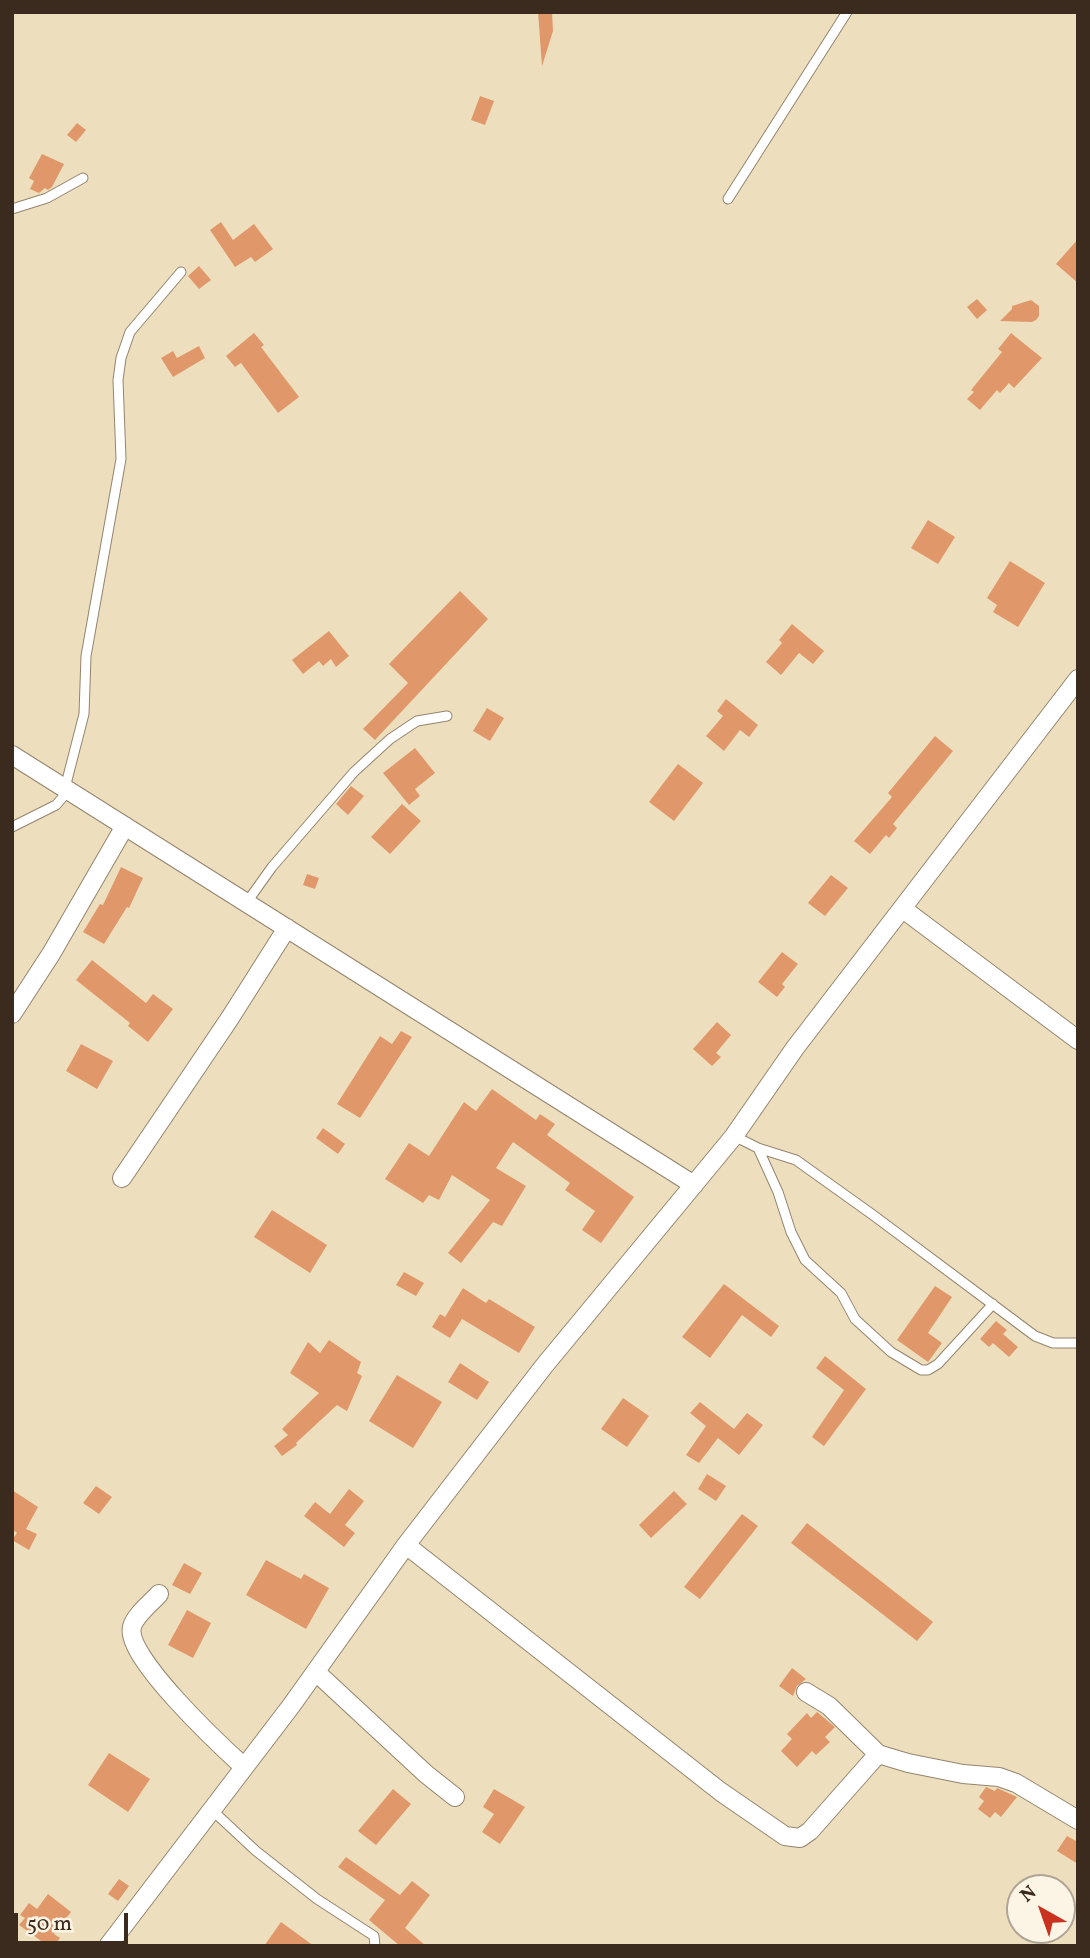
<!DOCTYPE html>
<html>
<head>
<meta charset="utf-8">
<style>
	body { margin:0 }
	#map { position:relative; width:1090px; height:1958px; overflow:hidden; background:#eddfbd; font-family:Vollkorn,serif }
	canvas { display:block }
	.frame { position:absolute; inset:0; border:14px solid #3b2a1e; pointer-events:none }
	.north { position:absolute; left:1006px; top:1874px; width:70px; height:70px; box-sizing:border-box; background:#fcf5e5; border:2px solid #afa495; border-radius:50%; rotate:320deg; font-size:19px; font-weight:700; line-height:28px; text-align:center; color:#3b2a1e }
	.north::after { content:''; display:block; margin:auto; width:24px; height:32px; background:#c8321e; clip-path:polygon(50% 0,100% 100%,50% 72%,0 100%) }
	.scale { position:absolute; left:14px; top:1913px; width:114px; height:32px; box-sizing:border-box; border:4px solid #3b2a1e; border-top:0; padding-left:9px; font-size:21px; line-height:24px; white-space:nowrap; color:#3b2a1e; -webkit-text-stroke:5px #fcf5e5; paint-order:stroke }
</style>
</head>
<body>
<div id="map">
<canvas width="1090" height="1958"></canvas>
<div class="frame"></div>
<div class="north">N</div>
<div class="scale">50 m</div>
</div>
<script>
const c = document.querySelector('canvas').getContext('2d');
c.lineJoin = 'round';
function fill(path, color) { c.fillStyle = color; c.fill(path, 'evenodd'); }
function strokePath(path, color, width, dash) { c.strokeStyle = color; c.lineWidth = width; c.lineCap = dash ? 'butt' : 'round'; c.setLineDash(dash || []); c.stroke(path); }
fill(new Path2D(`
	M 538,12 L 552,12 L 553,31 L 542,66 Z
	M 480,96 L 494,101 L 485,125 L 471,120 Z
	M 77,123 L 86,130 L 76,142 L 67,135 Z
	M 42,154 L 64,164 L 52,187 L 48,190 L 45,188 L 39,193 L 30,189 L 34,181 L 29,178 Z
	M 221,222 L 233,240 L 254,224 L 273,249 L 255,262 L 251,257 L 235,267 L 210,230 Z
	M 1078,239 L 1078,283 L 1056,264 Z
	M 199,266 L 211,280 L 199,289 L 188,276 Z
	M 977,299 L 987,310 L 977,319 L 967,307 Z
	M 1031,300 L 1039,306 L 1039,316 L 1036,320 L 1032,322 L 1000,321 L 1012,309 L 1012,306 Z
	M 254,333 L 264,345 L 261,347 L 299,397 L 278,413 L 241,363 L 235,367 L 226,356 Z
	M 1011,333 L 1042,358 L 1014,388 L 1009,383 L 1000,393 L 997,390 L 980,410 L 967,399 L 974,392 L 971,390 L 1002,352 L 998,349 Z
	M 199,346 L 205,358 L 173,377 L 161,358 L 173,351 L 177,358 Z
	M 928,520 L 955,537 L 938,564 L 911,548 Z
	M 1010,561 L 1045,583 L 1018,627 L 993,612 L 997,605 L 987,598 Z
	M 460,591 L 488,619 L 375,740 L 363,729 L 408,683 L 389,664 Z
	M 792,624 L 824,651 L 813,664 L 799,653 L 781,675 L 766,662 L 782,643 L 779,640 Z
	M 329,631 L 349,656 L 336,667 L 331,659 L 323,666 L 319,661 L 303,674 L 292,660 Z
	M 726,699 L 758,725 L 749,737 L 740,730 L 724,751 L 706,736 L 723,716 L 717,711 Z
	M 487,708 L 504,718 L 490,741 L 473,731 Z
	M 935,736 L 953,751 L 893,824 L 897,828 L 889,838 L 886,835 L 870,854 L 854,841 L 892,797 L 888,793 Z
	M 415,748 L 435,773 L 415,789 L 420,796 L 409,805 L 383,773 Z
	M 678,764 L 703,783 L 674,821 L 649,802 Z
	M 351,786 L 364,796 L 348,815 L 336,804 Z
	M 402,804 L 421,821 L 390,854 L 371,837 Z
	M 121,867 L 143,878 L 129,908 L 127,907 L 104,944 L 83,932 L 100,904 L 103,905 Z
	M 307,874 L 319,878 L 315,889 L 303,885 Z
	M 831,875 L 848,888 L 825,916 L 808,903 Z
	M 782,952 L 798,964 L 782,984 L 785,987 L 777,997 L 758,982 Z
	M 92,960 L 146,1003 L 153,994 L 173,1009 L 148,1042 L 128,1026 L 130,1023 L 76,980 Z
	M 717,1022 L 731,1035 L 716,1053 L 721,1057 L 712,1066 L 693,1049 Z
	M 401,1031 L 412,1037 L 360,1118 L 337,1104 L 380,1036 L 392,1044 Z
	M 81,1044 L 113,1061 L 97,1089 L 66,1071 Z
	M 492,1089 L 536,1120 L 540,1114 L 555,1124 L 547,1135 L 634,1197 L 601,1243 L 582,1230 L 595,1211 L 565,1190 L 570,1183 L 513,1142 L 496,1168 L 526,1186 L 502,1226 L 493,1222 L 461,1263 L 448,1253 L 490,1200 L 452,1175 L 439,1200 L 429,1195 L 423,1203 L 385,1179 L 409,1143 L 429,1156 L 464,1102 L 476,1111 Z
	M 323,1128 L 345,1144 L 338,1154 L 316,1138 Z
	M 272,1210 L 327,1245 L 310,1273 L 254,1237 Z
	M 404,1272 L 424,1283 L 416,1296 L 396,1285 Z
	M 724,1284 L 779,1326 L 771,1337 L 742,1315 L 710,1358 L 682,1337 Z
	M 935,1286 L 952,1297 L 928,1333 L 942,1343 L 928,1362 L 897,1340 Z
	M 463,1288 L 486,1303 L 489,1299 L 535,1327 L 519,1353 L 462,1319 L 450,1338 L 432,1327 L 440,1314 L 445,1317 Z
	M 996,1321 L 1007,1330 L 1003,1334 L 1018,1347 L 1009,1357 L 993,1343 L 989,1347 L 980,1339 Z
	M 329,1340 L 361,1362 L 357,1373 L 362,1376 L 347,1411 L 337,1405 L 296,1443 L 297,1445 L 282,1456 L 274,1446 L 288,1435 L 282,1429 L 319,1393 L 290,1373 L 308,1342 L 320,1353 Z
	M 825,1356 L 866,1389 L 824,1446 L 812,1437 L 844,1390 L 816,1368 Z
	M 460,1363 L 489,1382 L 477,1400 L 448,1382 Z
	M 397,1375 L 442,1402 L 413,1448 L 369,1421 Z
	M 623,1398 L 649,1416 L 627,1447 L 601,1429 Z
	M 700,1402 L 734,1429 L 747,1413 L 763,1425 L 739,1455 L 718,1438 L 699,1463 L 686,1455 L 706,1426 L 690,1413 Z
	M 707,1474 L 726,1486 L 716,1501 L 698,1489 Z
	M 96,1486 L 112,1497 L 99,1514 L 83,1503 Z
	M 349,1489 L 364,1501 L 345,1525 L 355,1533 L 344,1547 L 304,1516 L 315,1502 L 330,1514 Z
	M 12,1490 L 38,1507 L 26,1529 L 37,1534 L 29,1550 L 12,1540 L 17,1533 L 12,1529 Z
	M 674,1491 L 687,1504 L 651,1538 L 639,1525 Z
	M 742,1514 L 758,1526 L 700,1599 L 684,1587 Z
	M 807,1523 L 933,1622 L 917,1641 L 791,1543 Z
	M 266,1560 L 301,1579 L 304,1574 L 329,1588 L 306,1629 L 246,1595 Z
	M 184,1563 L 202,1573 L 190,1594 L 172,1585 Z
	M 187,1610 L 211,1623 L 193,1658 L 168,1645 Z
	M 792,1668 L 806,1679 L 797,1686 L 793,1696 L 779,1686 Z
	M 817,1712 L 835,1727 L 825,1737 L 830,1742 L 816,1755 L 812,1751 L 797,1767 L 781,1751 L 792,1739 L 787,1734 L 807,1713 L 811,1718 Z
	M 109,1753 L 150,1779 L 128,1812 L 88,1785 Z
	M 986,1787 L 995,1791 L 997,1788 L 1017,1797 L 1001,1817 L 995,1812 L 990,1818 L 978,1809 L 984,1801 L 979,1797 Z
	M 393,1789 L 411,1804 L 376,1845 L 358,1831 Z
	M 494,1789 L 525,1807 L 500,1844 L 482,1832 L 494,1814 L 483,1807 Z
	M 1067,1836 L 1078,1842 L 1078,1864 L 1057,1851 Z
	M 346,1857 L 400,1895 L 412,1881 L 430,1895 L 405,1928 L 426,1946 L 400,1946 L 369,1920 L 385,1900 L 338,1867 Z
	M 119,1879 L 129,1886 L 118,1901 L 108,1894 Z
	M 48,1894 L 71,1912 L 54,1934 L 60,1938 L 54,1946 L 48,1946 L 19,1925 L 25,1918 L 20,1915 L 29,1903 L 37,1909 Z
	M 281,1922 L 314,1946 L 264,1946 Z`), '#e0986a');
const service = new Path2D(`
	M 728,199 L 847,12
	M 12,209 L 47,198 L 83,178
	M 65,788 L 84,714 L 86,656 L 121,459 L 118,380 L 121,358 L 130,332 L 181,272
	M 12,827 L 56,805 L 69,790
	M 247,902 L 272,867 L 354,772 L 390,739 L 417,721 L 447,716
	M 734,1136 L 758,1148 L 796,1160 L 873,1215 L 1035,1336 L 1053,1343 L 1078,1343
	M 758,1148 L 778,1192 L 791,1232 L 805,1260 L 841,1293 L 855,1319 L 891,1352 L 921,1370 L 928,1370 L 938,1364 L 993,1304
	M 212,1810 L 256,1851 L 317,1899 L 374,1936 L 375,1946`);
const minor = new Path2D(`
	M 12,755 L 694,1185
	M 903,909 L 1078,1040
	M 12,1014 L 51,954 L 125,826
	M 122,1178 L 230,1018 L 287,928
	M 406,1545 L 721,1792 L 785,1836 L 800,1838 L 810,1831 L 878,1754
	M 159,1594 C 151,1603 135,1615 132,1627 C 124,1656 222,1747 244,1767
	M 316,1672 L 426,1774 L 455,1797
	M 806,1692 L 829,1706 L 878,1754 L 908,1763 L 963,1774 L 999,1777 L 1016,1783 L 1078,1820
	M 108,1946 L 291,1706 L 406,1545 L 544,1366 L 734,1136 L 795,1048 L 1078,679`);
strokePath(service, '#94846e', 11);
strokePath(minor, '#94846e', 20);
strokePath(service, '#fff', 9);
strokePath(minor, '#fff', 18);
</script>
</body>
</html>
